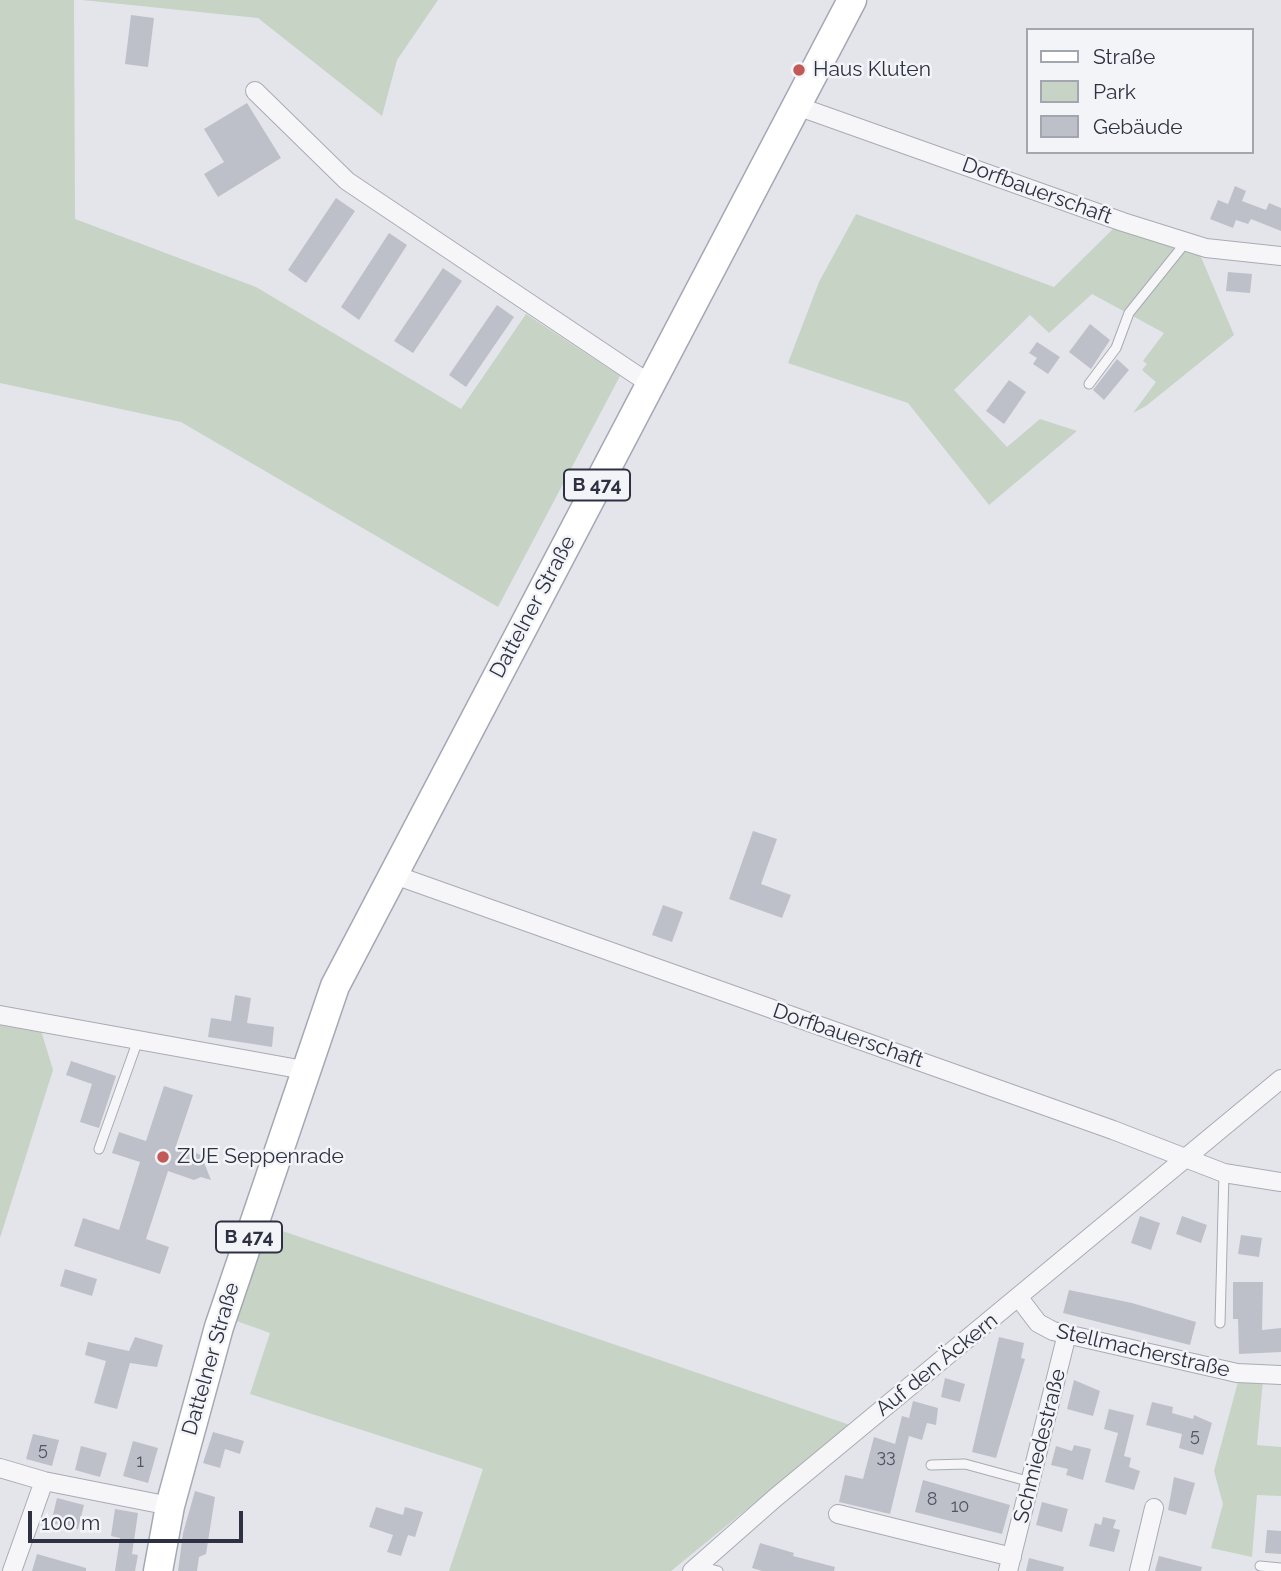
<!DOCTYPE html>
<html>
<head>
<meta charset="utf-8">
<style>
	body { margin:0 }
	#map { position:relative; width:1281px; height:1571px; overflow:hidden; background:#e4e5ea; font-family:Raleway,sans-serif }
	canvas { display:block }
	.legend { position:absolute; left:1026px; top:28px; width:228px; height:126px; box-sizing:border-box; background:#f3f4f8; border:2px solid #a4a6af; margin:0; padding:9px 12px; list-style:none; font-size:21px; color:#2d3141 }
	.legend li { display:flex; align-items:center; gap:14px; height:35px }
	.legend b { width:35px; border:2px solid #a4a6af }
	.scale { position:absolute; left:28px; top:1511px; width:215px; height:32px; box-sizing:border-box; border:4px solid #2d3141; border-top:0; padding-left:9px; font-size:21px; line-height:24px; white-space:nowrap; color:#2d3141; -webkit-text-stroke:5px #f3f4f8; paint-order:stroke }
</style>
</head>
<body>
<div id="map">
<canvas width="1281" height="1571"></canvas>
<ul class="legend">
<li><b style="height:9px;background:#fff"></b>Straße</li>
<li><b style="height:19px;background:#c7d3c5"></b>Park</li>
<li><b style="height:19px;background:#bec0c9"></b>Gebäude</li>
</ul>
<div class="scale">100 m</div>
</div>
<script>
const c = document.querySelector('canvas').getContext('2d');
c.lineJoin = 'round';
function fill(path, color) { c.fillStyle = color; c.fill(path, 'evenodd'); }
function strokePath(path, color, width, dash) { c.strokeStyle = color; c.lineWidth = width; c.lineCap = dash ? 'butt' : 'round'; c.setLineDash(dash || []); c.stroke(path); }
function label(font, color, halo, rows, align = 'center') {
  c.font = font + ' Raleway,sans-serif'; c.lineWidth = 5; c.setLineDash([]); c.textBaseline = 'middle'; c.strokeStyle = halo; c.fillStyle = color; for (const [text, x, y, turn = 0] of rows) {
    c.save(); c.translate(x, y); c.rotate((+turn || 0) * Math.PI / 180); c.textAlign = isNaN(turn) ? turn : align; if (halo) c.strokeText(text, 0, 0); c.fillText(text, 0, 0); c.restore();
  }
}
fill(new Path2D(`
	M 0,0 L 74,0 L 75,219 L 256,287 L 461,409 L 526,314 L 620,376 L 498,607 L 181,422 L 0,383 Z
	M 82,0 L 438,0 L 397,60 L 382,116 L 258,18 Z
	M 856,214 L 1054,287 L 1117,225 L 1203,252 L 1201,257 L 1234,335 L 1146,406 L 1133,413 L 1156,382 L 1142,370 L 1147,364 L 1143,361 L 1164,333 L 1092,294 L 1049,333 L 1030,315 L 954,390 L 1007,447 L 1040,419 L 1077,431 L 989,505 L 908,403 L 788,363 L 819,282 Z
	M 0,1019 L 40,1027 L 53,1070 L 0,1238 Z
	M 262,1224 L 850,1425 L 671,1571 L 449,1571 L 483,1469 L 250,1394 L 270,1333 L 231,1319 Z
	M 1239,1378 L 1263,1380 L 1257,1445 L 1281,1447 L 1281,1496 L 1257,1495 L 1252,1557 L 1211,1548 L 1223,1504 L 1214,1471 Z`), '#c7d3c5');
fill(new Path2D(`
	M 131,15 L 154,18 L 148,67 L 125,64 Z
	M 247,103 L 281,158 L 218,197 L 204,174 L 224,162 L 204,129 Z
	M 1235,186 L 1246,191 L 1242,201 L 1266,210 L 1269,203 L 1281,208 L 1281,231 L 1251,219 L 1248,224 L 1236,220 L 1233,228 L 1210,219 L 1218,200 L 1228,204 Z
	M 336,198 L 355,211 L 306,283 L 288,270 Z
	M 389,233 L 407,245 L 359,320 L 341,307 Z
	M 443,268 L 462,281 L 413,353 L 394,341 Z
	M 1228,272 L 1252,274 L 1250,293 L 1226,291 Z
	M 497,305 L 514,317 L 466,387 L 449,375 Z
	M 1090,324 L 1110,340 L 1091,369 L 1069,352 Z
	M 1037,342 L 1060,357 L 1048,374 L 1033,364 L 1037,358 L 1029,353 Z
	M 1117,359 L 1129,370 L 1104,400 L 1093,390 Z
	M 1009,380 L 1026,392 L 1004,424 L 986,411 Z
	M 753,831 L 777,839 L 761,884 L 791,895 L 782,918 L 729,899 Z
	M 663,905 L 683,912 L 672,942 L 652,935 Z
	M 235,995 L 251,998 L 247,1023 L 274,1027 L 272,1047 L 208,1037 L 211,1018 L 231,1021 Z
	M 71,1061 L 116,1076 L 99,1128 L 80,1122 L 92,1084 L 66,1075 Z
	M 164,1086 L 193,1095 L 176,1146 L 201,1155 L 211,1180 L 201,1177 L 194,1180 L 168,1171 L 146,1239 L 169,1247 L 160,1274 L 74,1246 L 83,1218 L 119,1230 L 140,1162 L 112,1153 L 119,1132 L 146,1141 Z
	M 1140,1216 L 1160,1223 L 1151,1250 L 1131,1243 Z
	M 1182,1216 L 1207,1225 L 1201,1243 L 1176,1234 Z
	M 1241,1235 L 1262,1238 L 1259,1257 L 1238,1254 Z
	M 65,1269 L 97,1279 L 92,1296 L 60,1286 Z
	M 1233,1282 L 1263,1282 L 1262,1330 L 1281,1328 L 1281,1352 L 1239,1354 L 1238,1319 L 1233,1319 Z
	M 1069,1290 L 1132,1303 L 1196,1322 L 1190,1345 L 1063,1313 Z
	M 135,1337 L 163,1345 L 157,1367 L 130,1363 L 117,1409 L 94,1403 L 106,1361 L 85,1355 L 88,1342 L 129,1351 Z
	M 999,1337 L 1024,1343 L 1021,1358 L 1025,1359 L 996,1458 L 972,1452 Z
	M 945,1378 L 965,1384 L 960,1402 L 941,1397 Z
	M 1074,1380 L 1100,1391 L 1093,1416 L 1067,1409 Z
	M 913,1401 L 938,1408 L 936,1425 L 927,1423 L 922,1440 L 909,1436 L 890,1514 L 839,1502 L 845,1475 L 863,1479 L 874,1437 L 895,1444 L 902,1416 L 909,1418 Z
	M 1152,1402 L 1173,1407 L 1172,1413 L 1193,1419 L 1194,1415 L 1212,1423 L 1203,1455 L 1179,1448 L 1182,1434 L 1146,1425 Z
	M 1109,1409 L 1134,1415 L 1124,1456 L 1131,1458 L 1129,1467 L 1140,1471 L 1134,1490 L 1105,1482 L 1118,1433 L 1104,1429 Z
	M 213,1432 L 244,1441 L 240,1454 L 225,1449 L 220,1468 L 203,1463 Z
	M 33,1434 L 59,1440 L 52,1466 L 26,1459 Z
	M 133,1441 L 158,1448 L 148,1483 L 123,1476 Z
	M 1074,1445 L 1091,1449 L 1083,1480 L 1066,1475 L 1068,1469 L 1051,1465 L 1056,1446 L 1072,1451 Z
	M 81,1446 L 107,1453 L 100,1477 L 75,1470 Z
	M 1174,1477 L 1195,1483 L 1186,1515 L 1168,1510 Z
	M 923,1480 L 1010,1505 L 1002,1534 L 915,1512 Z
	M 195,1491 L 215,1497 L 206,1554 L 199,1557 L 197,1571 L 178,1571 L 183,1533 Z
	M 57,1498 L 84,1505 L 78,1529 L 51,1523 Z
	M 1042,1502 L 1068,1509 L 1062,1532 L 1036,1525 Z
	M 376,1507 L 403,1515 L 405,1507 L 423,1512 L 415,1537 L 408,1535 L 401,1556 L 387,1552 L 393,1535 L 369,1527 Z
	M 115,1509 L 138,1513 L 132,1554 L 138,1555 L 135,1571 L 115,1571 L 120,1538 L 111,1536 Z
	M 1103,1517 L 1116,1520 L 1113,1528 L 1120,1530 L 1114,1552 L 1089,1546 L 1095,1523 L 1101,1525 Z
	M 1267,1530 L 1281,1531 L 1281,1554 L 1265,1553 Z
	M 760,1543 L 794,1553 L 793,1556 L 835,1567 L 834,1571 L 762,1571 L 752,1568 Z
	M 37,1554 L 86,1568 L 86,1571 L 32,1571 Z
	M 1159,1556 L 1202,1567 L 1201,1571 L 1155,1571 Z
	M 1029,1558 L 1064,1567 L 1063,1571 L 1026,1571 Z`), '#bec0c9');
const service = new Path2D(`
	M 1089,384 L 1116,348 L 1129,313 L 1186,242
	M 99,1149 L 138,1040
	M 1220,1323 L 1224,1173
	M 931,1465 L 965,1464 L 1031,1482
	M 699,1566 L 718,1571
	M 1260,1566 L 1281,1568`);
const minor = new Path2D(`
	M 255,91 L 347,181 L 650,384
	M 797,106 L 1123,222 L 1206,248 L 1281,256
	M 392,874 L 1113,1130 L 1224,1173 L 1281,1182
	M 0,1015 L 304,1070
	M 1019,1298 L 1038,1323 L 1053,1331 L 1237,1373 L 1281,1375
	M 0,1468 L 44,1481 L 170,1506
	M 838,1514 L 1012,1557
	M 12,1571 L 44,1481
	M 692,1571 L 775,1498 L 1281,1079
	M 1008,1571 L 1067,1334
	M 1139,1571 L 1154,1508`);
const primary = new Path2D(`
	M 158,1571 L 170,1506 L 219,1327 L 335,986 L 852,0`);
strokePath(service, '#a9abb4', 11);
strokePath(minor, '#a9abb4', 20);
strokePath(primary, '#a4a8b5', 31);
strokePath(service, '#f6f6f9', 9);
strokePath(minor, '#f6f6f9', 18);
strokePath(primary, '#fff', 28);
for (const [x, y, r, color] of [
	[799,70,7,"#c25956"],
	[163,1157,7,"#c25956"]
]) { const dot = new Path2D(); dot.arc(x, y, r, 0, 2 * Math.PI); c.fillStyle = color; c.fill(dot); strokePath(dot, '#f3f4f8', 2.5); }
label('18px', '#515563', null, [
	["5",1195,1436],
	["5",43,1450],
	["33",886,1457],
	["1",140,1462],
	["8",932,1500],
	["10",960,1507]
]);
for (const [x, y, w] of [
	[597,485,66],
	[249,1237,66]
]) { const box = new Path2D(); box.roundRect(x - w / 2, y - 15.5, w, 31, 5); c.fillStyle = '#f3f4f8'; c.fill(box); strokePath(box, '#2d3141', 2); }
label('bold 19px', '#2d3141', null, [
	["B 474",597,485],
	["B 474",249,1237]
]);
label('21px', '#2d3141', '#f3f4f8', [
	["Haus Kluten",813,70],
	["ZUE Seppenrade",177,1157]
], 'left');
label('21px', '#2d3141', '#f3f4f8', [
	["Dorfbauerschaft",1037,191,20],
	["Dattelner Straße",533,607,-62],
	["Dorfbauerschaft",848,1036,19],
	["Stellmacherstraße",1143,1351,13],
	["Dattelner Straße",211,1359,-74],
	["Auf den Äckern",937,1365,-39],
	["Schmiedestraße",1040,1446,-76]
]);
</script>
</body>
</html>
